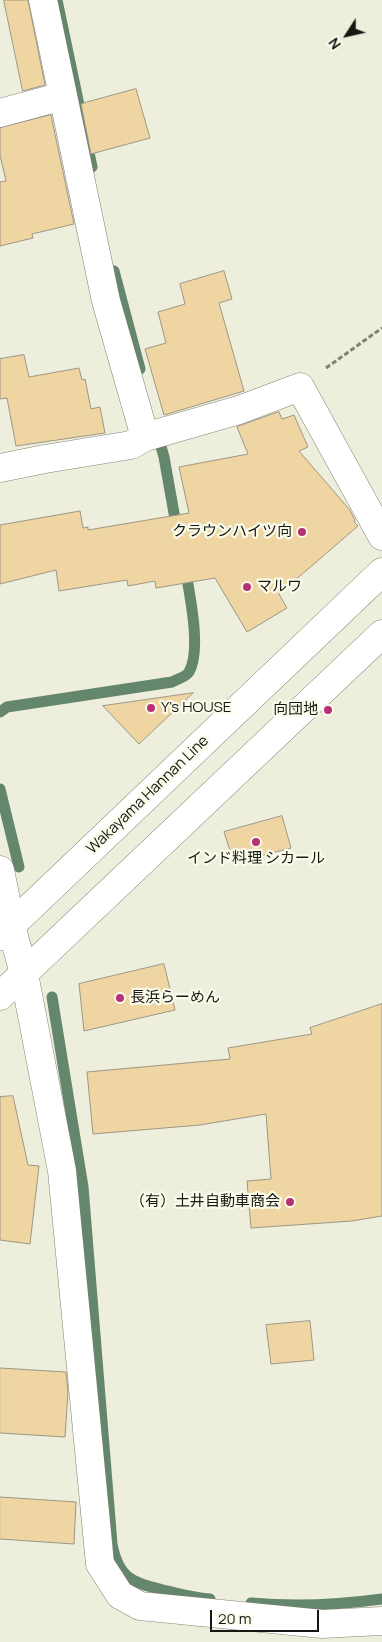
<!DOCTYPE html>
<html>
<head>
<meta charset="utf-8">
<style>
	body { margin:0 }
	#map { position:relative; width:382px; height:1642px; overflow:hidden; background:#eed; font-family:Manrope,sans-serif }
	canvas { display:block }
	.north { position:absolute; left:322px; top:10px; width:50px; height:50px; -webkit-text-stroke:4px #fbfbeb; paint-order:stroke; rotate:235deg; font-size:14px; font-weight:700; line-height:20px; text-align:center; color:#181812 }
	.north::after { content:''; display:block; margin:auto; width:18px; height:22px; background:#181812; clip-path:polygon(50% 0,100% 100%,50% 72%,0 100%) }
	.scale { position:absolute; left:210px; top:1610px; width:109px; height:22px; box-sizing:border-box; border:2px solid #181812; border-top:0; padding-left:6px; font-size:15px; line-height:18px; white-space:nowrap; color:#181812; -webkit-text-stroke:4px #fbfbeb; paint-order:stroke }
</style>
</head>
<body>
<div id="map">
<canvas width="382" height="1642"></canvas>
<div class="north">N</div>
<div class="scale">20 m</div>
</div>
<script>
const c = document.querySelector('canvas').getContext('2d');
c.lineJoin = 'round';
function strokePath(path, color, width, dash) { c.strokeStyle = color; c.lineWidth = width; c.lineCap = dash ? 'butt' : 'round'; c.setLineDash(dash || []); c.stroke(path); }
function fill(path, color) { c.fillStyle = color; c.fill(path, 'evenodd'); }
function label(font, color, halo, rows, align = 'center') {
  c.font = font + ' Manrope,"Noto Sans JP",sans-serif'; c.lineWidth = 4.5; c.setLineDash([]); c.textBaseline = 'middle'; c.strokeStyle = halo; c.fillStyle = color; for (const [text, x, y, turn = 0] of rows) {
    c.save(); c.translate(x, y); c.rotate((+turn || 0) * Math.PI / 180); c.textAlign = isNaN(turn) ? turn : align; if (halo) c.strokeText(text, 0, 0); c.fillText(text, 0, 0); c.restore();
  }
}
strokePath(new Path2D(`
	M 57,0 L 92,167
	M 114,271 L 140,369
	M 157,433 L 164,457 L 177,530
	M 0,712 L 7,707 L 172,682 C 177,679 186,677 189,672 C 202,650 189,592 185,567
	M 0,789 L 19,867
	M 52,997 L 83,1187 L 112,1544 C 119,1581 135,1583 167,1591 C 181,1594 195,1598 210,1599
	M 251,1603 C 294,1607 338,1605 382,1599`), '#64866c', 11);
const building = new Path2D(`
	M 4,0 L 28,0 L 45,85 L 23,91 Z
	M 136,89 L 150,138 L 91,154 L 81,104 Z
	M 51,115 L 74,224 L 32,234 L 33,238 L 0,246 L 0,182 L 6,181 L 0,155 L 0,128 Z
	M 224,271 L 232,299 L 219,303 L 244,391 L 164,415 L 145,349 L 166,343 L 158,312 L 185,304 L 180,284 Z
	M 24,355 L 29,377 L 79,368 L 82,380 L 85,379 L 91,409 L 100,407 L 105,433 L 16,446 L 7,398 L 0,399 L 0,359 Z
	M 279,412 L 282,419 L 294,415 L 308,447 L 299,451 L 349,509 L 355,520 L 354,522 L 358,526 L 279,594 L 287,608 L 247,632 L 215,578 L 156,588 L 155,581 L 128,586 L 127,580 L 59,591 L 56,570 L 0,584 L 0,525 L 80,511 L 83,528 L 88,527 L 88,530 L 189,513 L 179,467 L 248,454 L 237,427 Z
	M 193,693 L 139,744 L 103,706 Z
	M 282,816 L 291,848 L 234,863 L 224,832 Z
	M 164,964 L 175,1010 L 84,1031 L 79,984 Z
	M 382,1004 L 382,1216 L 352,1221 L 251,1228 L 247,1181 L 271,1179 L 266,1114 L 200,1125 L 93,1134 L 87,1072 L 230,1059 L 228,1048 L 312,1034 L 310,1028 Z
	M 13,1096 L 28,1165 L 39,1166 L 30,1244 L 0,1240 L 0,1097 Z
	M 310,1321 L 314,1360 L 271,1364 L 266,1325 Z
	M 0,1368 L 66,1372 L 68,1392 L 65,1437 L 0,1433 Z
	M 0,1497 L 76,1502 L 74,1544 L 0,1539 Z`);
fill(building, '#eed5a2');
strokePath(building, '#9d9687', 1);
const minor = new Path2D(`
	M 0,113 L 63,96
	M 145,437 L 239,410 L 300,387 L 382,536
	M 0,468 L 45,459 L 131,445 L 145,437 L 106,301 L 43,0
	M 0,870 L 11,925 L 24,974 L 62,1171 L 100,1564 L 120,1595 L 140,1606 L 322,1624 L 382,1621`);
const secondary = new Path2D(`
	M 0,936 L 382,572
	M 0,996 L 382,634`);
strokePath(minor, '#848475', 29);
strokePath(secondary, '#848475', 29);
strokePath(new Path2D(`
	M 326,368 L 382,328`), '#808075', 3, [5, 2.5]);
strokePath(minor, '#fff', 28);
strokePath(secondary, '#fff', 28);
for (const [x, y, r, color] of [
	[302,532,5,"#b63176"],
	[247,587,5,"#b63176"],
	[151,708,5,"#b63176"],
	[328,710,5,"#b63176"],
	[256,842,5,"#b63176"],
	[120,998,5,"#b63176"],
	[290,1202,5,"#b63176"]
]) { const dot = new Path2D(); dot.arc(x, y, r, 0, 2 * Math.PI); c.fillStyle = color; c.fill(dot); strokePath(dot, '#fbfbeb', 2); }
label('15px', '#181812', '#fbfbeb', [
	["クラウンハイツ向",292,532],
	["マルワ",257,587,"left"],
	["Y's HOUSE",161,708,"left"],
	["向団地",318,710],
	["インド料理 シカール",256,859,"center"],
	["長浜らーめん",130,998,"left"],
	["（有）土井自動車商会",280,1202]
], 'right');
label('15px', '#181812', '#fbfbeb', [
	["Wakayama Hannan Line",148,795,-44]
]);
</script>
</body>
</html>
